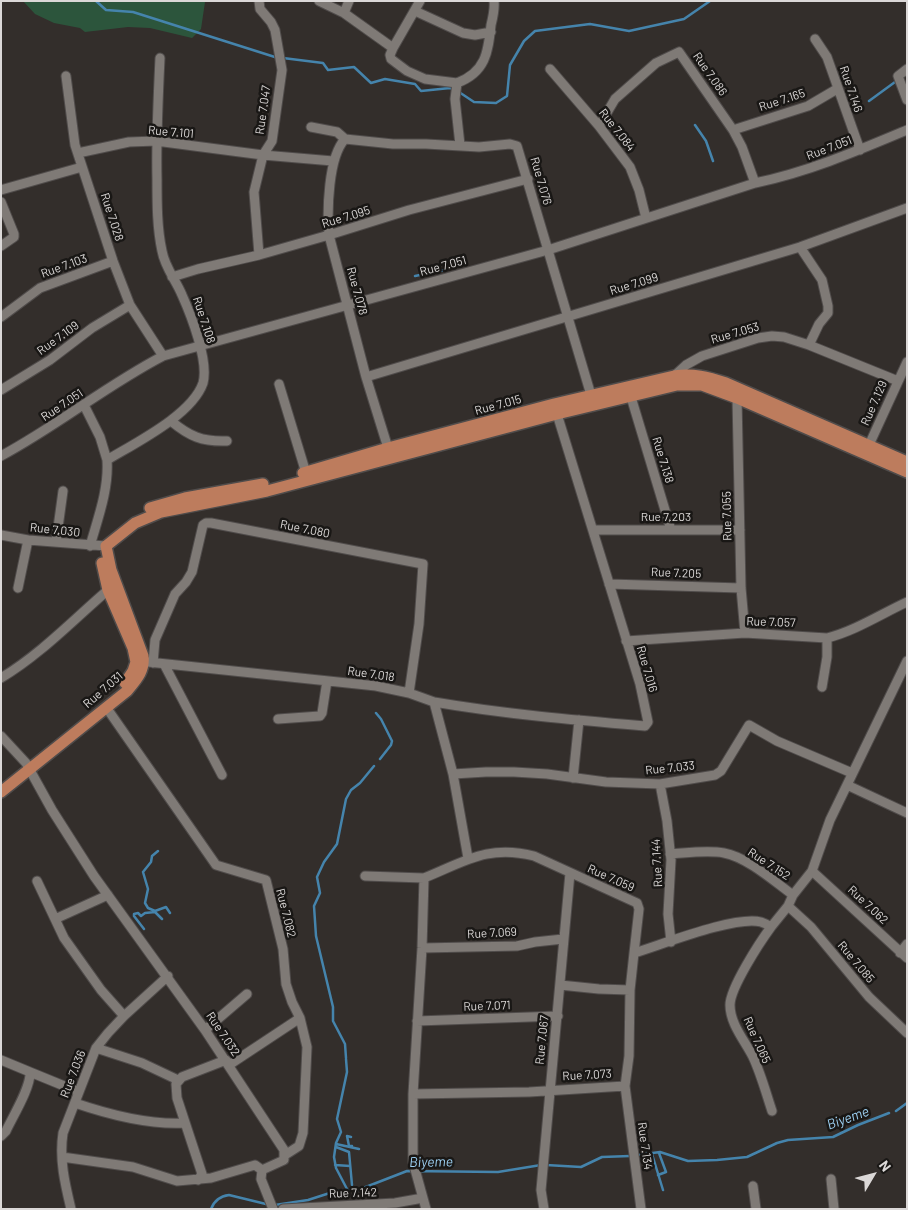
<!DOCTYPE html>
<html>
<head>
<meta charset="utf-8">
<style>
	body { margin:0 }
	#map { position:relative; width:908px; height:1210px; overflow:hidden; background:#332e2b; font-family:Barlow,sans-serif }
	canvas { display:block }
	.frame { position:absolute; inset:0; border:2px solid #dbd8d7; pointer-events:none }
	.north { position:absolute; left:848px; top:1150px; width:50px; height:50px; -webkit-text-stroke:4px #191715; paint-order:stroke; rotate:53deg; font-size:14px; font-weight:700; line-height:20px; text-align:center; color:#dbd8d7 }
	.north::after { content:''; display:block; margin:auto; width:18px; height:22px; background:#dbd8d7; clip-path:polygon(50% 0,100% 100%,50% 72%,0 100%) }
</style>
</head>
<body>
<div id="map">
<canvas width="908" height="1210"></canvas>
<div class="frame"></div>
<div class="north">N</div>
</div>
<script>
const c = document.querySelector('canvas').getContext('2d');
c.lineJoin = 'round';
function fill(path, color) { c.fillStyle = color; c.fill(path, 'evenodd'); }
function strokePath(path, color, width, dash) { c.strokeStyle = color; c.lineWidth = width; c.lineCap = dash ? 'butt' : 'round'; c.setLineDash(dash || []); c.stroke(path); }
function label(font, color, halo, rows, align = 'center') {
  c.font = font + ' Barlow,sans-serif'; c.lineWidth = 5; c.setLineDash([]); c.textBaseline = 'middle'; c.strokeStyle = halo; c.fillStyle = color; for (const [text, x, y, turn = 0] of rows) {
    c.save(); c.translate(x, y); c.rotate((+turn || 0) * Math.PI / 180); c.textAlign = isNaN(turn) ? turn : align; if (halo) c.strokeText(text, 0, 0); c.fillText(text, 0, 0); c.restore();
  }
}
fill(new Path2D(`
	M 23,1 L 205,1 L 205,2 L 201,29 L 192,38 L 150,28 L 128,27 L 85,32 L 80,28 L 54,23 L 35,14 Z`), '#2c553c');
strokePath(new Path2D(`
	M 96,1 L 106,10 L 133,12 L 278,58
	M 283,58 L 323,63 L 328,70 L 354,67 L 371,83 L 385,79 L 415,84 L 421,91 L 450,88 L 456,90 L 474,102 L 496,103 L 507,96 L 510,65 L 524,41 L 535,31 L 590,24 L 629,31 L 684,19 L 710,1
	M 869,101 L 895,82
	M 695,125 L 706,141 L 713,161
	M 415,276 L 444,270
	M 376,713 L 381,719 L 392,741 L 391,745 L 380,759
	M 158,851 L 152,856 L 151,862 L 143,872 L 148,889 L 145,903 L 148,908 L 155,911 L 166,907 L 170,913
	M 144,929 L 134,916 L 134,914 L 138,913 L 141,916 L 145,913 L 155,912 L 162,919
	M 346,1058 L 345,1044 L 333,1021 L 333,1007 L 316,936 L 314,906 L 320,893 L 317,877 L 324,862 L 337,844 L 346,799 L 351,790 L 360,783 L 374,766
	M 346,1059 L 347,1072 L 337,1119 L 341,1132 L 336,1143 L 334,1157 L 336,1168 L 347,1189
	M 896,1111 L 907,1103
	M 351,1137 L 347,1136 L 349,1146 L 352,1146
	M 336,1144 L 359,1149
	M 336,1147 L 349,1152 L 352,1185
	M 652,1154 L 663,1190
	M 638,1155 L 660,1152 L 688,1161 L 717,1160 L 747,1157 L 777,1143 L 788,1140 L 833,1137 L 858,1125 L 889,1113
	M 335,1165 L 350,1166
	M 546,1165 L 581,1167 L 602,1157 L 630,1156
	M 658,1175 L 666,1172 L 659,1153
	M 275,1205 L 308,1200 L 336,1191 L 358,1190 L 407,1171 L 498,1172 L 541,1165
	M 211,1209 C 214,1201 221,1196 229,1195 L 270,1205`), '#4584ac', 2.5);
const minor = new Path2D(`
	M 319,1 L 344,13 L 349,1
	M 420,1 L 393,48 L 390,55 L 391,59 L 407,71 L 425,79 L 457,83
	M 416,8 L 415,11 L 463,33 L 475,35 L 491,32
	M 344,13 L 393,48
	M 815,39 L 827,57 L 860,150
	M 550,69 L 599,126 L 630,167 L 639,190 L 646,218
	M 907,69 L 898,76 L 907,100
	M 66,76 L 75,145 L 113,261 L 130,305 L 163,356
	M 599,126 L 615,99 L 656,63 L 679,52 L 733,130 L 742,147 L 755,183
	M 311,127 L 337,132 L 345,139 L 393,144 L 426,144 L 479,147 L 510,144 L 517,146 L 591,395
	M 733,130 L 808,106 L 837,89
	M 345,139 C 328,157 327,211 329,235 L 366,377 L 388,448
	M 460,145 L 455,99 L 457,83 C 486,72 488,52 491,25 C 493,17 495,9 494,1
	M 78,153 L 129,142 L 156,141 L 263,155 L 333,161
	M 1,190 L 82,167
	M 1,202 L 14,234 L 14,237 L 1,246
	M 800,247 L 822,280 L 828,306 L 828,313 L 819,324 L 809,345
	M 259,255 L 254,192 L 263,155 L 272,141 L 282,70 L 275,30 L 271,22 L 260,9 L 259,1
	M 172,277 L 198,269 L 259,255 L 329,235 L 409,210 L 528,179
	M 1,317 L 40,288 L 113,261
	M 674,376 L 686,365 L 702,356 L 758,338 L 772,336 L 784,337 L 809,345 L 898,381
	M 366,377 L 800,247 L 907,208
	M 279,384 L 306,473
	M 1,390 L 50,360 L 92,328 L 130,305
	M 631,397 L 671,530
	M 737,398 L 741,588 L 745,633
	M 84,405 L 100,437 L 107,460
	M 171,421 C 189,436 202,442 227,441
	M 865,450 L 869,445 L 907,362
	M 1,456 C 57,426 107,385 163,356 L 548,250 L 755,183 C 808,172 857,151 907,130
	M 593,530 L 740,530
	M 1,535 L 28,540 L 106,546
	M 56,542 L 63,491
	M 90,546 C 98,518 109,489 107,460 C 135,443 192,415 203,383 C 209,361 191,315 182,295 C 176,280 165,268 162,251 C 157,228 157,203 157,179 C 156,139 158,99 160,58
	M 609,584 L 741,588
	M 18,588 L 28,540
	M 626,641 L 745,633 L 827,638 C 855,631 881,614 907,602
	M 148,662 L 376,686 L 409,693 L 434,702 L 453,774 L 468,858
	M 153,663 L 155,640 L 175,594 L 186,582 L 192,572 L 203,525 L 206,523 L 211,523 L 423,564 L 419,624 L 409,693
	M 164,664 L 222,775
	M 1,678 C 41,654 73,620 108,590
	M 822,687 L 827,657 L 827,638
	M 434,702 C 504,714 574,720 645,726 L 648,722 L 640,684 L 557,414
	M 106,707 L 216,865 L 266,880 L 283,949 L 286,984 L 292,1002 L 300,1018 L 229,1065
	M 278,719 L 320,716 L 322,713 L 327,681
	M 1,736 L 26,763 L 52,810 L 94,876 L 205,1030 L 284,1150 L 284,1160 L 262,1170 L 255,1165 L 211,1178 L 177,1181 L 133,1167 L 62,1157
	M 453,774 L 486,772 L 514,772 L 547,774 L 606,782 L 660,784 L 715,775 L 721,771 L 749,725 L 777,741 L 852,773
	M 573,778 L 579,720
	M 660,784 L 667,821 L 671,860 L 668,914 L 671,942
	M 847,785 L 907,813
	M 670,854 C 687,853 707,850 724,853 C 747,857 775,882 793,895
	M 812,871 L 907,958
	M 365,876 L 424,878
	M 37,881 L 64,938 L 101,990 L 124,1016
	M 788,906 L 811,927 L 869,997 L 907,1033
	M 55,919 L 108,895
	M 771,927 C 760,942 730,988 730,1005 C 730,1024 745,1041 753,1057 C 761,1074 766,1093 772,1111
	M 422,948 L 517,946 L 535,942 L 563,939
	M 900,953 L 907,944
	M 630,990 L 634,953
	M 417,1021 L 558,1016
	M 205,1030 L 247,994
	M 96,1048 L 142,1063 L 178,1080
	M 1,1060 L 30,1072 C 31,1087 13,1116 6,1131 L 1,1136
	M 30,1072 L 79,1092
	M 625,1086 L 641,1209
	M 413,1094 L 529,1092 L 625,1086 L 629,1056 L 630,990 L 599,989 L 560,985
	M 75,1103 C 110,1115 148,1125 185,1123
	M 285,1155 L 299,1146 L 303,1133 L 307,1047 L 300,1018
	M 262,1170 L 261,1179 L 273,1209
	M 831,1179 L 834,1209
	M 198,1180 L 202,1174 L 177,1098 L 176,1084 L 182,1077 L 226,1060
	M 753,1186 L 756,1209
	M 71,1209 C 65,1184 59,1159 63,1133 L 96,1048 L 108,1033 L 124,1016 L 168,976
	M 283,1209 L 395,1203 L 423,1198
	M 426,1209 L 413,1162 L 413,1094 L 422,948 L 424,878 C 464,862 488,844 534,856 L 637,903 L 639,909 L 634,953 C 661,945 736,915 761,922 C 764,923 768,925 771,927 L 788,906 L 793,895 L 812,871 L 830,820 L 907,661
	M 544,1209 L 541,1190 L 570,873`);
const major = new Path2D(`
	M 303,473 L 388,448 L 554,404 L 674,376 C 693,373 708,377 726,383 L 907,462
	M 150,508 L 185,498 L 263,484
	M 102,563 L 108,590 L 133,648 L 136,662 L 133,671 L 125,683
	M 1,792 L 127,691 C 136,680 145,671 143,656 L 111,570 L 106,546 L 135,523 L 161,512 L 267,491 L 557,414 L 677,385 L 702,385 L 737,398 L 907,472`);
strokePath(minor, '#504c4b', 11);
strokePath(major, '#504c4b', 14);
strokePath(minor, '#7f7a76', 9);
strokePath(major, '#bd7c5d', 11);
label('12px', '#dbd8d7', '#191715', [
	["Rue 7.086",710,74,55],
	["Rue 7.146",851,89,71],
	["Rue 7.165",782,100,-18],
	["Rue 7.047",263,110,-82],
	["Rue 7.084",617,130,52],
	["Rue 7.101",171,132,5],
	["Rue 7.051",829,148,-21],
	["Rue 7.076",541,181,74],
	["Rue 7.028",112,217,72],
	["Rue 7.095",346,217,-17],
	["Rue 7.103",64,266,-20],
	["Rue 7.051",443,266,-15],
	["Rue 7.099",634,284,-17],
	["Rue 7.078",357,291,75],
	["Rue 7.108",204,320,72],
	["Rue 7.053",735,333,-16],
	["Rue 7.109",58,338,-36],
	["Rue 7.129",874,403,-66],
	["Rue 7.051",62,405,-34],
	["Rue 7.015",498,405,-15],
	["Rue 7.138",663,460,73],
	["Rue 7.055",727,516,-91],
	["Rue 7.203",666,517],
	["Rue 7.080",305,529,11],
	["Rue 7.030",55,530,6],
	["Rue 7.205",676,573,2],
	["Rue 7.057",771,622,2],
	["Rue 7.016",647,669,74],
	["Rue 7.018",371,674,8],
	["Rue 7.031",103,690,-41],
	["Rue 7.033",670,768,-6],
	["Rue 7.144",657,863,-93],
	["Rue 7.152",769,864,33],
	["Rue 7.059",611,878,24],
	["Rue 7.062",868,905,43],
	["Rue 7.082",286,913,76],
	["Rue 7.069",492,933,-3],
	["Rue 7.085",856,962,50],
	["Rue 7.071",487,1006,-2],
	["Rue 7.032",223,1034,56],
	["Rue 7.067",542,1040,-84],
	["Rue 7.065",757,1040,66],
	["Rue 7.036",73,1074,-69],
	["Rue 7.073",587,1075,-3],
	["Rue 7.134",645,1146,82],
	["Rue 7.142",353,1193,-2]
]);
label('italic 14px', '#9dd0f2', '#191715', [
	["Biyeme",848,1118,-20],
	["Biyeme",431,1162,-1]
]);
</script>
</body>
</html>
